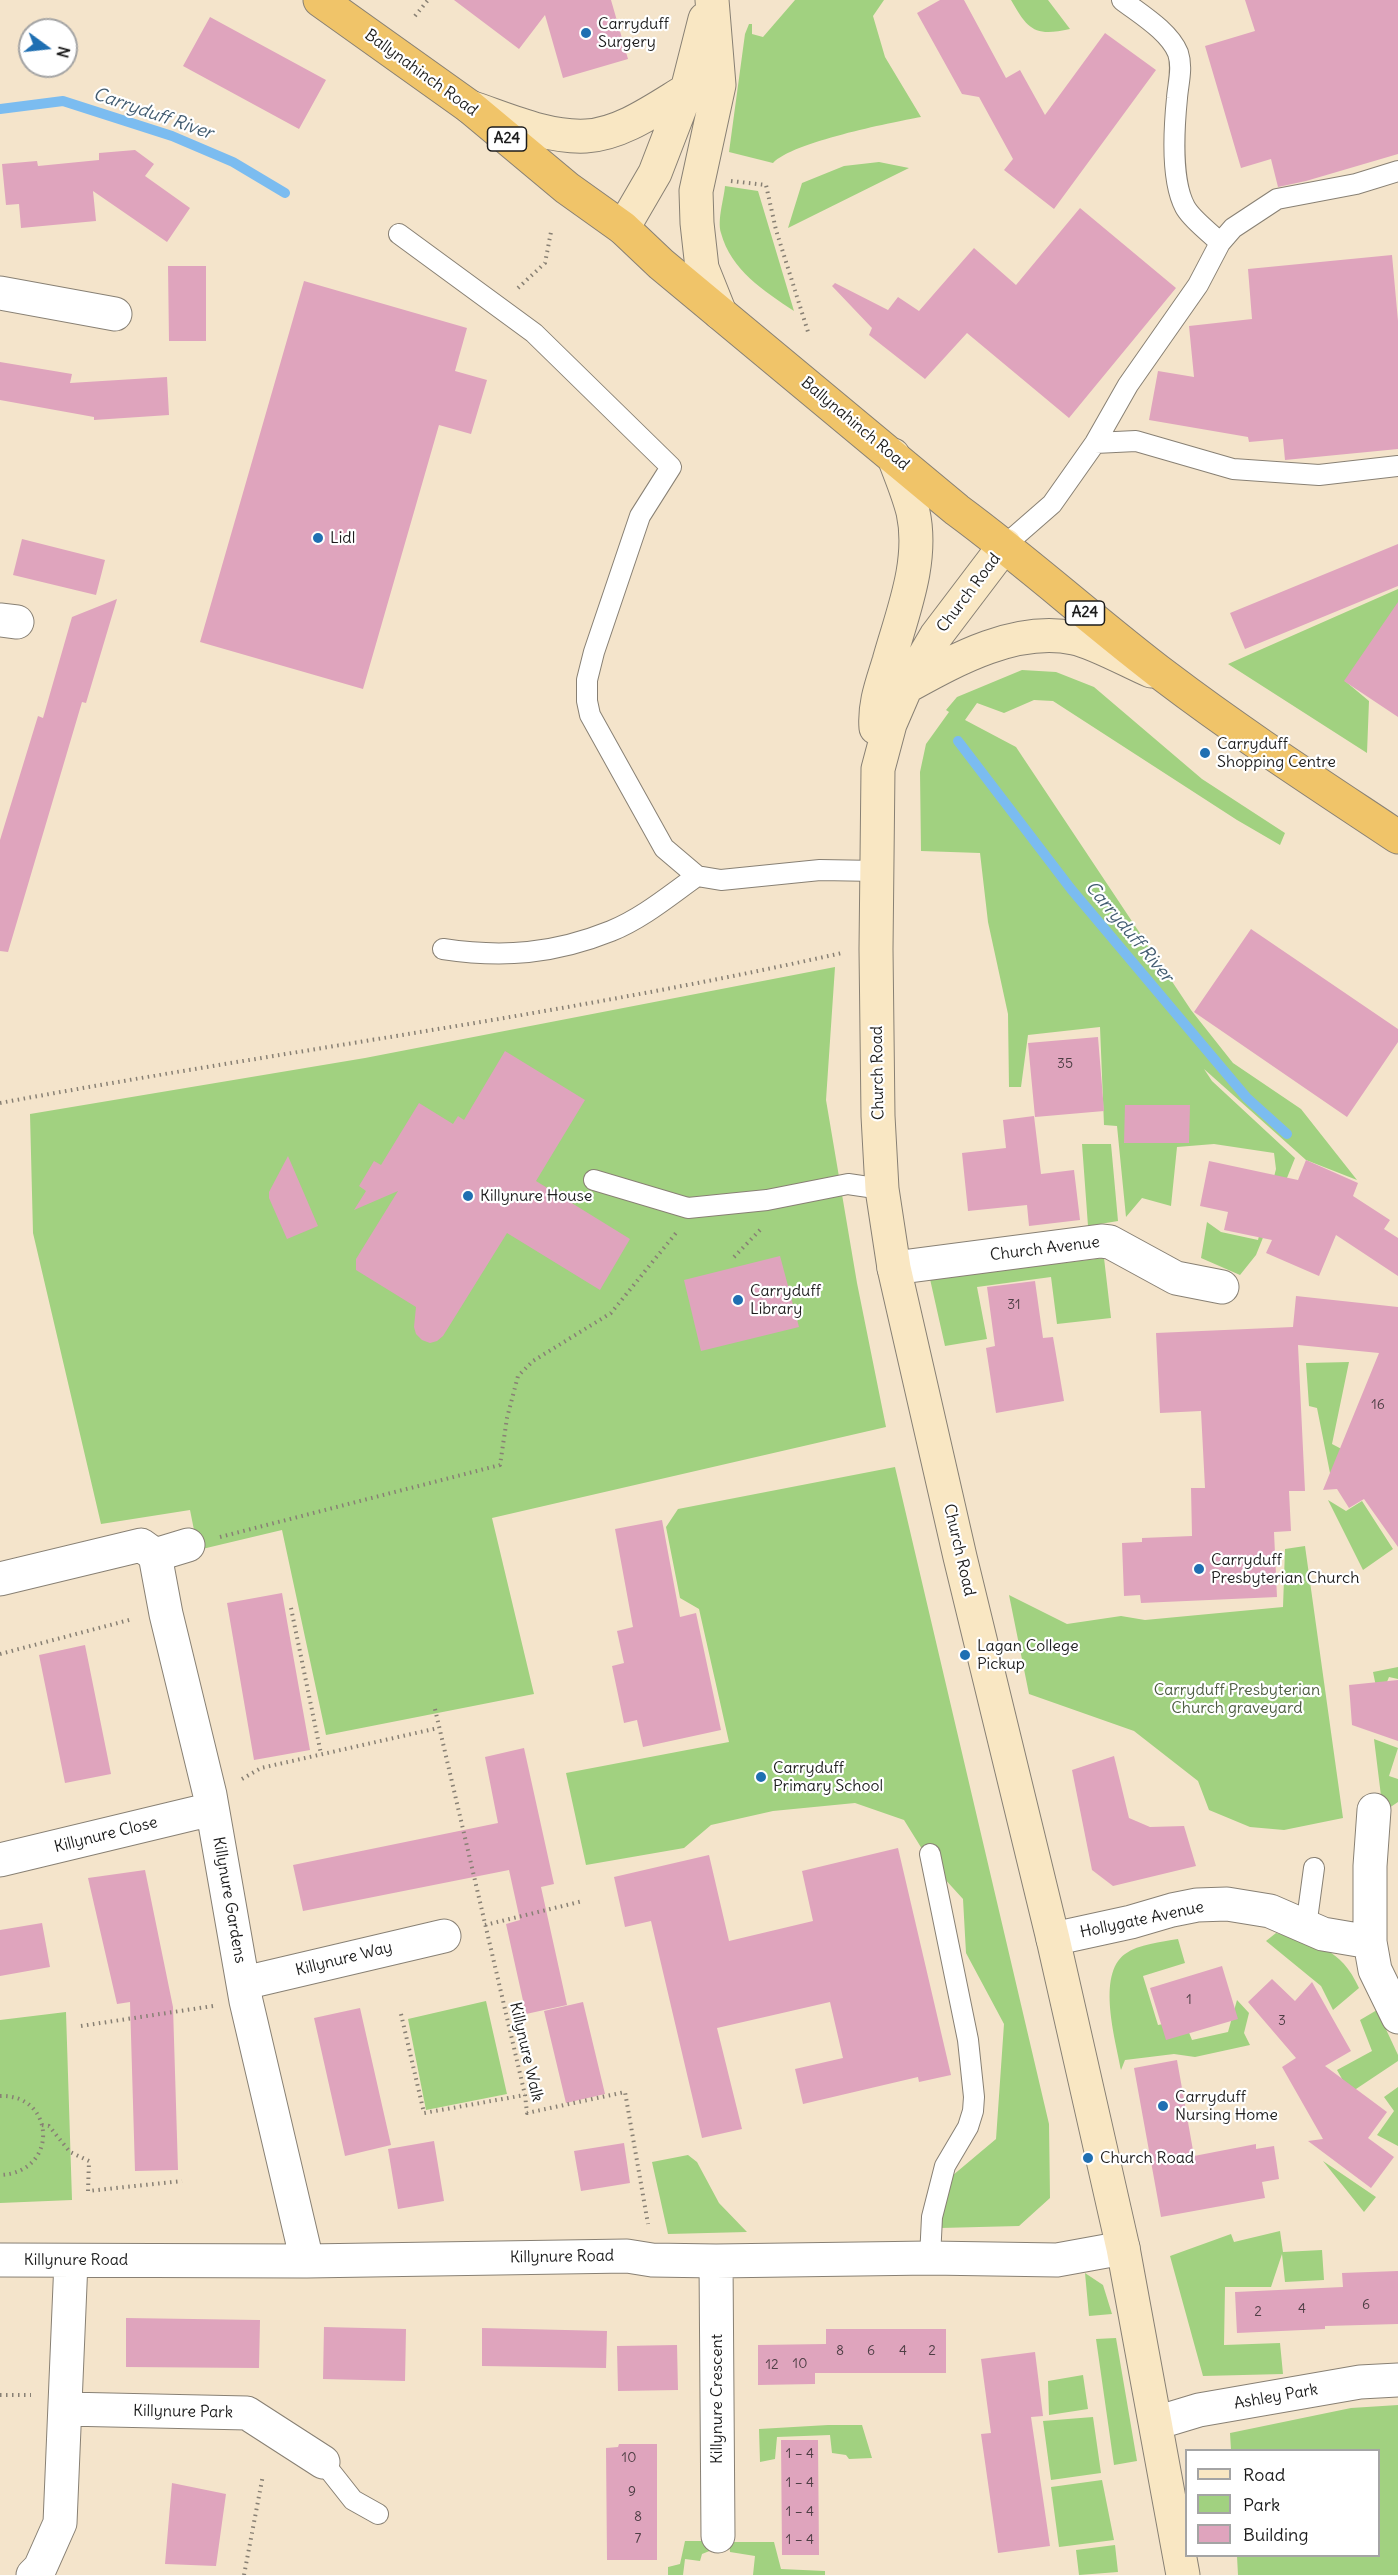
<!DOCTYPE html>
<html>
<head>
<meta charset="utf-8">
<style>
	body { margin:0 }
	#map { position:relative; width:1398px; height:2575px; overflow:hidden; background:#f4e4cb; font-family:Delius,sans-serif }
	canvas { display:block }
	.legend { position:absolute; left:1185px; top:2449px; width:195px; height:108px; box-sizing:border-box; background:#fff; border:2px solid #a4a4a4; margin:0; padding:8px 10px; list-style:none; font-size:18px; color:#1c1c1c }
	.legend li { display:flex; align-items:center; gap:12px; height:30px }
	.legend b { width:30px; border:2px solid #a4a4a4 }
	.north { position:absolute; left:18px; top:18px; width:60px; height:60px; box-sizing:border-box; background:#fff; border:2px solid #a4a4a4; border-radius:50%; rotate:105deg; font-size:16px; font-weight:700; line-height:24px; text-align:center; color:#1c1c1c }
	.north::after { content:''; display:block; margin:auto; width:21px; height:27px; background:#1f6fb2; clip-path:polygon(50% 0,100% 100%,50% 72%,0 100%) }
</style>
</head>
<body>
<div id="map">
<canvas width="1398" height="2575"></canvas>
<ul class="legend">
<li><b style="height:8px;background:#f9e7c3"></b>Road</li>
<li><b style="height:16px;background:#a1d180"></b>Park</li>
<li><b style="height:16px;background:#dfa4bd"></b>Building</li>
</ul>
<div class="north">N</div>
</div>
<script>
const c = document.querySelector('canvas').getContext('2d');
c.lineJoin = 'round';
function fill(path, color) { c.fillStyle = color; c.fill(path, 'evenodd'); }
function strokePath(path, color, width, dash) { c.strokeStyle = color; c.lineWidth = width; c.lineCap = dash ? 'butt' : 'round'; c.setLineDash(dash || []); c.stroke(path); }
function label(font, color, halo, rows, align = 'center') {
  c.font = font + ' Delius,sans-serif'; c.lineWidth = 4.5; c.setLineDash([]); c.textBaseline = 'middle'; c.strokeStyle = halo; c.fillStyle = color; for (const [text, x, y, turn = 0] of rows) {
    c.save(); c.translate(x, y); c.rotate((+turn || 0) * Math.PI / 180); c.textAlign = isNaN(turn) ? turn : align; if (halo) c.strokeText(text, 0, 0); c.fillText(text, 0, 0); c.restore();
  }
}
fill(new Path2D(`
	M 795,0 L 884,0 L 873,16 L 885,57 L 921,117 C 889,123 793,142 773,163 L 729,152 L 745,34 L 749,24 L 752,24 L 752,34 L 763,37 Z
	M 1011,0 L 1048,0 L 1070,29 C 1035,37 1028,30 1011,0 Z
	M 879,162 L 909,168 L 788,228 L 802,183 L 844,166 Z
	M 725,186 L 758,191 L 794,311 C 764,291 731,270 721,233 C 717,220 724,199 725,186 Z
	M 1398,589 L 1398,623 L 1345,681 L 1369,701 L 1367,753 L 1228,664 Z
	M 1022,670 L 1056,672 L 1094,687 L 1202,779 L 1285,833 L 1280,845 L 1237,820 L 1053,701 L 1034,700 L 1004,713 L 977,703 L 965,720 L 1016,747 L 1191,1010 L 1233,1063 L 1301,1109 L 1357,1180 L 1306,1160 L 1204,1069 L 1212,1081 L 1295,1158 L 1256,1255 L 1240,1275 L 1201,1258 L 1207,1222 L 1221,1232 L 1258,1240 L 1276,1169 L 1274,1153 L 1214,1144 L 1177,1147 L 1171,1206 L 1142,1198 L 1126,1217 L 1117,1126 L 1104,1125 L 1100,1027 L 1028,1035 L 1021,1087 L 1009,1087 L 1008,1014 L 988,922 L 980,853 L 921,851 L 920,772 L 926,744 L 949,712 L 946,710 L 957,697 Z
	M 835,967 L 826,1100 L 857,1283 L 886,1427 L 492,1518 L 534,1694 L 326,1735 L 282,1530 L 198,1550 L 190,1510 L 101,1524 L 33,1233 L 30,1114 L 365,1058 Z
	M 1082,1144 L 1111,1144 L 1118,1221 L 1088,1226 Z
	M 1104,1258 L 1111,1318 L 1057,1324 L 1051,1277 L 977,1287 L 987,1339 L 945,1346 L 930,1279 Z
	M 1349,1362 L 1332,1444 L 1353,1455 L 1331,1478 L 1317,1408 L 1309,1406 L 1306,1363 Z
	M 895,1467 L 1049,2124 L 1050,2198 L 1019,2226 L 940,2228 L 946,2181 L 996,2139 L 1004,2024 L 966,1953 L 963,1899 L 932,1865 L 904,1820 L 855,1803 L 773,1811 L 711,1825 L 684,1848 L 586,1865 L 566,1773 L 729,1742 L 699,1609 L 680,1598 L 666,1527 L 678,1509 Z
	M 1328,1500 L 1346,1511 L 1362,1501 L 1393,1549 L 1363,1570 Z
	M 1305,1546 L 1343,1818 L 1284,1830 L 1250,1827 L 1209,1810 L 1198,1781 L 1134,1731 L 1029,1694 L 1009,1595 L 1067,1624 L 1121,1616 L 1145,1620 L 1283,1607 L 1285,1549 Z
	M 1398,1667 L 1398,1679 L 1389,1677 L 1379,1701 L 1373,1672 Z
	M 1374,1739 L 1398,1748 L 1389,1776 L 1398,1779 L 1398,1802 L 1383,1812 Z
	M 1276,1933 C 1316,1944 1341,1948 1359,1988 L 1333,2010 L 1321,1986 L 1266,1941 Z
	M 1178,1939 L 1185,1963 L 1143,1976 L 1158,2025 L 1184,2020 L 1192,2040 L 1228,2032 L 1237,2000 L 1249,2013 L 1244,2033 L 1250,2045 L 1195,2057 L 1174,2054 L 1125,2060 L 1121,2070 C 1116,2041 1096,1975 1125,1954 C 1139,1944 1161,1942 1178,1939 Z
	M 486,2001 L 507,2094 L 426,2110 L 408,2019 Z
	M 1377,2010 L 1398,2055 L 1398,2061 L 1350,2093 L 1337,2070 L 1372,2051 L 1360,2020 Z
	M 66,2012 L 72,2200 L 0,2203 L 0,2020 Z
	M 1398,2087 L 1398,2146 L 1377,2135 L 1394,2111 L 1384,2097 Z
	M 688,2155 L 697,2162 L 719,2203 L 747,2232 L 668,2234 L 652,2162 Z
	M 1323,2161 L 1376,2197 L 1364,2212 Z
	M 1280,2231 L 1283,2252 L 1322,2250 L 1324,2280 L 1285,2282 L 1282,2254 L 1271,2287 L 1225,2287 L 1224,2345 L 1280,2343 L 1283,2374 L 1203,2376 L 1170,2256 L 1231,2234 L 1234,2242 Z
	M 1085,2273 L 1103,2285 L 1112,2314 L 1089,2316 Z
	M 1116,2338 L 1137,2461 L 1114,2465 L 1096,2339 Z
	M 1083,2375 L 1088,2409 L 1049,2415 L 1048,2381 Z
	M 1398,2405 L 1398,2575 L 1238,2575 L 1237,2556 L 1378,2556 L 1378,2450 L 1231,2450 L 1230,2433 L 1351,2408 Z
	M 1093,2417 L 1101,2473 L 1051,2480 L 1043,2421 Z
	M 828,2425 L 862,2425 L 872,2458 L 849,2459 L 846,2455 L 832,2453 L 830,2435 L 777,2437 L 775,2459 L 760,2462 L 759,2429 Z
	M 1102,2480 L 1114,2540 L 1059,2547 L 1051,2487 Z
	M 685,2541 L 713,2541 L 712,2550 L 702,2554 L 700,2561 L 685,2559 L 683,2575 L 668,2575 L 668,2567 L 680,2564 Z
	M 729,2542 L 774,2542 L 781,2569 L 825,2571 L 825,2575 L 753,2575 L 755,2556 L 730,2552 Z
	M 1115,2545 L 1118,2572 L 1079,2575 L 1076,2550 Z`), '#a1d180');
strokePath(new Path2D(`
	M 0,109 L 63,101 L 172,136 L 233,162 L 285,193
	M 958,741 L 1071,889 L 1247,1098 L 1287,1134`), '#7bbcf0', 10);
fill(new Path2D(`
	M 454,0 L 611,0 L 628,59 L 563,78 L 545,15 L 519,49 Z
	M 940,0 L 964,0 L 1006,78 L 1020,70 L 1045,115 L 1105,33 L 1156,70 L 1054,209 L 1004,170 L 1013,159 L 979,97 L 962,94 L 917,13 Z
	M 1245,0 L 1398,0 L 1398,154 L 1306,181 L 1278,187 L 1271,159 L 1241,168 L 1205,46 L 1255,31 Z
	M 210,17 L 326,80 L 299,129 L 183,66 Z
	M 135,150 L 154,164 L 145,176 L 190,208 L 167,242 L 93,191 L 96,221 L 21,228 L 19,204 L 6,205 L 2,164 L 37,161 L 38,166 L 99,160 L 99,153 Z
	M 1080,208 L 1176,288 L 1069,418 L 967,333 L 925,379 L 869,335 L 872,328 L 832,286 L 835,283 L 888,310 L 898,297 L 919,311 L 974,248 L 1016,285 Z
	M 1392,255 L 1398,321 L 1398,449 L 1285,460 L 1283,439 L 1249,442 L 1248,437 L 1149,420 L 1158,371 L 1194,377 L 1189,326 L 1252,319 L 1248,269 Z
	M 168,266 L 206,266 L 206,341 L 169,341 Z
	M 304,281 L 467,328 L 455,371 L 487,380 L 471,434 L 439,425 L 363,689 L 200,642 Z
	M 0,362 L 72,374 L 70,383 L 167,377 L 169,415 L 94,420 L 94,417 L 0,400 Z
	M 22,539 L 105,560 L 96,595 L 13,575 Z
	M 1398,544 L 1398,586 L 1245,649 L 1230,613 Z
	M 117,599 L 86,703 L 82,702 L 8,952 L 0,951 L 0,840 L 38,716 L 43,718 L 72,617 Z
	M 1398,602 L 1398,717 L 1344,681 Z
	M 1251,929 L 1398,1029 L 1398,1042 L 1347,1117 L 1194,1012 Z
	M 1098,1037 L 1104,1111 L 1035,1117 L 1028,1043 Z
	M 505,1051 L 585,1100 L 536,1181 L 630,1239 L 600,1290 L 507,1233 L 443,1336 L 437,1341 L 430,1343 L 422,1340 L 416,1334 L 414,1327 L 416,1307 L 356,1270 L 356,1259 L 398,1191 L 354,1210 L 366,1191 L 359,1186 L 374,1161 L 381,1165 L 419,1103 L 453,1124 L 458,1116 L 464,1120 Z
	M 1125,1105 L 1190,1105 L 1189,1143 L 1124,1143 Z
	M 1034,1116 L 1041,1174 L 1074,1170 L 1080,1220 L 1029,1226 L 1027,1205 L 968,1211 L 962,1153 L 1006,1148 L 1003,1120 Z
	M 288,1156 L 318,1226 L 287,1239 L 269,1198 L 269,1192 Z
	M 1306,1160 L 1358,1183 L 1353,1196 L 1390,1220 L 1384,1229 L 1398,1238 L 1398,1276 L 1336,1235 L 1319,1276 L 1266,1253 L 1272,1240 L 1224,1230 L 1228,1212 L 1200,1206 L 1209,1161 L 1298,1180 Z
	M 780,1256 L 799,1327 L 701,1351 L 684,1280 Z
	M 1035,1281 L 1043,1338 L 1053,1337 L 1064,1401 L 996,1413 L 986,1348 L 995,1346 L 987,1287 Z
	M 1296,1296 L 1398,1307 L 1398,1547 L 1364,1499 L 1349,1508 L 1337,1489 L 1323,1490 L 1379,1353 L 1298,1345 L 1305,1491 L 1289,1491 L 1291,1531 L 1274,1532 L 1277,1597 L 1141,1603 L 1140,1595 L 1124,1596 L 1122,1543 L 1142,1542 L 1142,1538 L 1192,1536 L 1191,1488 L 1205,1488 L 1201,1411 L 1160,1413 L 1156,1333 L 1293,1327 Z
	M 662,1520 L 680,1617 L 696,1613 L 721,1730 L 643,1747 L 637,1720 L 624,1723 L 612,1666 L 624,1663 L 617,1631 L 633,1627 L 615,1529 Z
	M 282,1593 L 310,1750 L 254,1760 L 227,1603 Z
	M 85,1645 L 111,1774 L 65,1783 L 39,1655 Z
	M 1398,1680 L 1398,1741 L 1352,1725 L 1349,1685 Z
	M 524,1748 L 554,1884 L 541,1887 L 567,2005 L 526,2014 L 506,1924 L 520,1920 L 509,1870 L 303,1911 L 293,1865 L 498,1823 L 485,1757 Z
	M 1114,1756 L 1129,1818 L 1150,1827 L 1184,1826 L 1196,1866 L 1113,1886 L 1092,1870 L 1072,1770 Z
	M 898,1848 L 951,2075 L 919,2082 L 918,2077 L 803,2104 L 795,2069 L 843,2058 L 830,2002 L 717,2028 L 742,2129 L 702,2138 L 651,1921 L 625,1927 L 614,1877 L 709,1855 L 729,1941 L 813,1921 L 802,1871 Z
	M 145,1870 L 173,2007 L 178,2170 L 135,2171 L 130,2002 L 117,2004 L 88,1878 Z
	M 42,1923 L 50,1967 L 0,1976 L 0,1930 Z
	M 1222,1966 L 1238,2019 L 1166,2040 L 1150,1988 Z
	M 1272,1979 L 1295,2001 L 1312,1982 L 1351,2051 L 1325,2066 L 1387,2112 L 1368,2138 L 1394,2157 L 1371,2188 L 1308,2141 L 1323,2139 L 1282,2067 L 1296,2058 L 1248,2002 Z
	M 583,2002 L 605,2094 L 566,2103 L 544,2011 Z
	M 360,2008 L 391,2145 L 345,2156 L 314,2018 Z
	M 1177,2060 L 1194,2156 L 1256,2144 L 1256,2149 L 1274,2146 L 1279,2179 L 1262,2182 L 1265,2198 L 1161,2217 L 1134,2068 Z
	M 434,2141 L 444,2201 L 398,2209 L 388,2149 Z
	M 624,2143 L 630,2183 L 581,2191 L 574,2151 Z
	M 1398,2271 L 1398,2324 L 1325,2326 L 1325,2329 L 1237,2333 L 1235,2292 L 1343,2287 L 1342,2273 Z
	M 126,2318 L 260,2320 L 259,2368 L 126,2367 Z
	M 324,2327 L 406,2329 L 405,2381 L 323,2379 Z
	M 482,2328 L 607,2331 L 606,2368 L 482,2366 Z
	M 826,2329 L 946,2329 L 946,2373 L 815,2373 L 815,2384 L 758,2385 L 758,2345 L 826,2344 Z
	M 677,2345 L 678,2390 L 618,2391 L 617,2346 Z
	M 1035,2352 L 1043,2416 L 1031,2417 L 1050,2546 L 998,2553 L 981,2434 L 991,2433 L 981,2359 Z
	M 781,2440 L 818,2440 L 819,2555 L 782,2555 Z
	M 619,2444 L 657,2444 L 657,2560 L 607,2560 L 606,2448 L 618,2447 Z
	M 172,2483 L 226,2494 L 216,2566 L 165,2564 Z`), '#dfa4bd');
const lane = new Path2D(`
	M 1122,0 C 1140,14 1169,31 1178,53 C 1183,68 1178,84 1177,98 C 1174,128 1171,181 1185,207 C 1192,220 1210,232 1220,243
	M 399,234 L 534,333 L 671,467 L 640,516 L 594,652 L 587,680 L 587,701 L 590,715 L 664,848 L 697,876 L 721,880 L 820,870 L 878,871
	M 1095,443 L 1136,441 L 1233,469 L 1319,475 L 1398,466
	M 1005,545 L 1052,504 L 1095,443 L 1128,385 L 1198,285 L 1220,243 L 1233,228 L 1277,199 L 1356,184 L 1398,171
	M 443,949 C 503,958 554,954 611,931 C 643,918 670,895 697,876
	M 594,1180 L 688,1208 L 767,1200 L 848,1184 L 882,1189
	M 930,1854 L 968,2040 L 974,2097 L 973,2111 L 968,2127 L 945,2166 L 932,2217 L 930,2258
	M 1306,1927 L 1314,1868
	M 323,2462 L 353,2500 L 378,2514`);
const street = new Path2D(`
	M 0,293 L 115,314
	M 0,620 L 17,622
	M 894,1268 L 1101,1241 L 1110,1242 L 1176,1278 L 1222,1287
	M 155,1555 L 188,1545
	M 0,1579 L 141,1545 L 155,1555 L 166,1614 L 210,1795 L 246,2001 L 307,2261
	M 0,1860 L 212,1809
	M 1053,1939 L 1131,1922 L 1172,1910 L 1197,1905 L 1227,1904 L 1270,1911 L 1323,1934 L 1370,1942 L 1375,1970 L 1398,2017
	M 1370,1942 L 1370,1866 L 1374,1810
	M 244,1983 L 444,1936
	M 0,2260 L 307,2261 L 627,2256 L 652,2260 L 716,2261 L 930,2258 L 1057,2260 L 1123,2248
	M 716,2261 L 718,2536
	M 65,2409 L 247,2413 L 323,2462
	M 1156,2423 L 1199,2410 L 1360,2382 L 1398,2380
	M 33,2575 L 40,2568 L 60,2523 L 71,2261`);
const secondary = new Path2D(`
	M 712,0 L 719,85 L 696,191 L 697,223 L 702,268 L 720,313
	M 470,107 C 506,119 547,138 586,136 C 622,134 657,108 687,90
	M 623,228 L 655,173 L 687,90 L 705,19
	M 1005,545 L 936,636 L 906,687 L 890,724 L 878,769 L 876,949 L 878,1116 L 882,1189 L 894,1268 L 960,1557 L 1053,1939 L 1123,2248 L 1183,2575
	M 906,687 C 955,660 1015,626 1074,638 C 1094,642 1130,662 1151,671
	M 876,728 C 874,704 882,684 889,661 C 902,614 924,562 913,512 C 908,492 900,474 893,455`);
const highway = new Path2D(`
	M 320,0 L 470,107 L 567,188 L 623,228 L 661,264 L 957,510 C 1029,563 1095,623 1166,677 C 1241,734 1320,785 1398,837`);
strokePath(lane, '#888074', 22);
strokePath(street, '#888074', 35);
strokePath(secondary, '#888074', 35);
strokePath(highway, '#888074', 35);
strokePath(new Path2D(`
	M 415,16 L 428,0
	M 731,181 L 766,185 L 776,230 L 809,335
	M 518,288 L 545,263 L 551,232
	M 0,1103 C 280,1051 564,1015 842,953
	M 734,1257 L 760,1230
	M 220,1537 L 500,1465 L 507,1418 L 518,1376 L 533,1361 L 611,1313 L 676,1233
	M 291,1608 L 321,1754
	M 0,1654 L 133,1619
	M 435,1709 L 525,2095 L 527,2113 L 625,2092 L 648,2224
	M 242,1779 L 261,1768 L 438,1728
	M 485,1925 L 583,1901
	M 401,2014 L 424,2113 L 525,2095
	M 81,2026 L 213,2006
	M 0,2096 C 56,2094 59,2173 0,2175
	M 42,2125 L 49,2126 L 70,2152 L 89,2161 L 88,2191 L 182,2181
	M 0,2395 L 31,2395
	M 244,2575 L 263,2475`), '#888074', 4, [1.5, 4.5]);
strokePath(lane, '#fff', 20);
strokePath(street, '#fff', 33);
strokePath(secondary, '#f9e7c3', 33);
strokePath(highway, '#f0c469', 33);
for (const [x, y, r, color] of [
	[586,33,6,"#1f6fb2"],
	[318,538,6,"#1f6fb2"],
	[1205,753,6,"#1f6fb2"],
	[468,1196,6,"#1f6fb2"],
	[738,1300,6,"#1f6fb2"],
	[1199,1569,6,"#1f6fb2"],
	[965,1655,6,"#1f6fb2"],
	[761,1777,6,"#1f6fb2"],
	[1163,2106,6,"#1f6fb2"],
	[1088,2158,6,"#1f6fb2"]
]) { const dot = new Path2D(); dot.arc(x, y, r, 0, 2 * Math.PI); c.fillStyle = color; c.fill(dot); strokePath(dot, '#fff', 2); }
label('14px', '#4d3e44', null, [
	["35",1065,1064],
	["31",1014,1305],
	["16",1378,1405],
	["1",1189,2000],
	["3",1282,2021],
	["6",1366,2305],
	["4",1302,2309],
	["2",1258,2312],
	["8",840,2351],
	["6",871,2351],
	["4",903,2351],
	["2",932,2351],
	["10",800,2364],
	["12",772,2365],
	["1 – 4",800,2454],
	["10",629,2458],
	["1 – 4",800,2483],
	["9",632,2492],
	["1 – 4",800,2512],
	["8",638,2517],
	["7",638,2539],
	["1 – 4",800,2540]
]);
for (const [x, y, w] of [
	[507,139,39],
	[1085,613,39]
]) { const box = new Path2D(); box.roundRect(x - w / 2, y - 12, w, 24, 4.5); c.fillStyle = '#fff'; c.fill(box); strokePath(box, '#1c1c1c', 1.5); }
label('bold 15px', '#1c1c1c', null, [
	["A24",507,139],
	["A24",1085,613]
]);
label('16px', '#1c1c1c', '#fff', [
	["Carryduff",598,24],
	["Surgery",598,42],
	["Lidl",330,538],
	["Carryduff",1217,744],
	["Shopping Centre",1217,762],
	["Killynure House",480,1196],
	["Carryduff",750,1291],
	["Library",750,1309],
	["Carryduff",1211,1560],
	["Presbyterian Church",1211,1578],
	["Lagan College",977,1646],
	["Pickup",977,1664],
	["Carryduff",773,1768],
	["Primary School",773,1786],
	["Carryduff",1175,2097],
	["Nursing Home",1175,2115],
	["Church Road",1100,2158]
], 'left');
label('16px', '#1c1c1c', '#fff', [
	["Ballynahinch Road",421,73,36],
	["Ballynahinch Road",855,424,40],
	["Church Road",969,593,-53],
	["Church Road",878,1073,-91],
	["Church Avenue",1045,1249,-7],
	["Church Road",959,1550,77],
	["Killynure Close",106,1835,-14],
	["Killynure Gardens",229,1900,80],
	["Hollygate Avenue",1142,1920,-12],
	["Killynure Way",344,1959,-14],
	["Killynure Walk",526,2052,77],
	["Killynure Road",562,2257,-1],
	["Killynure Road",76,2260],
	["Ashley Park",1276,2397,-10],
	["Killynure Crescent",717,2399,-90],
	["Killynure Park",183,2412,1]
]);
label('16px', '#4b5b3f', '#fff', [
	["Carryduff Presbyterian",1237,1690],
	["Church graveyard",1237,1708]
]);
label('italic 18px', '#425c71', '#fff', [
	["Carryduff River",153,114,19],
	["Carryduff River",1129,932,50]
]);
</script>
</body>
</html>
